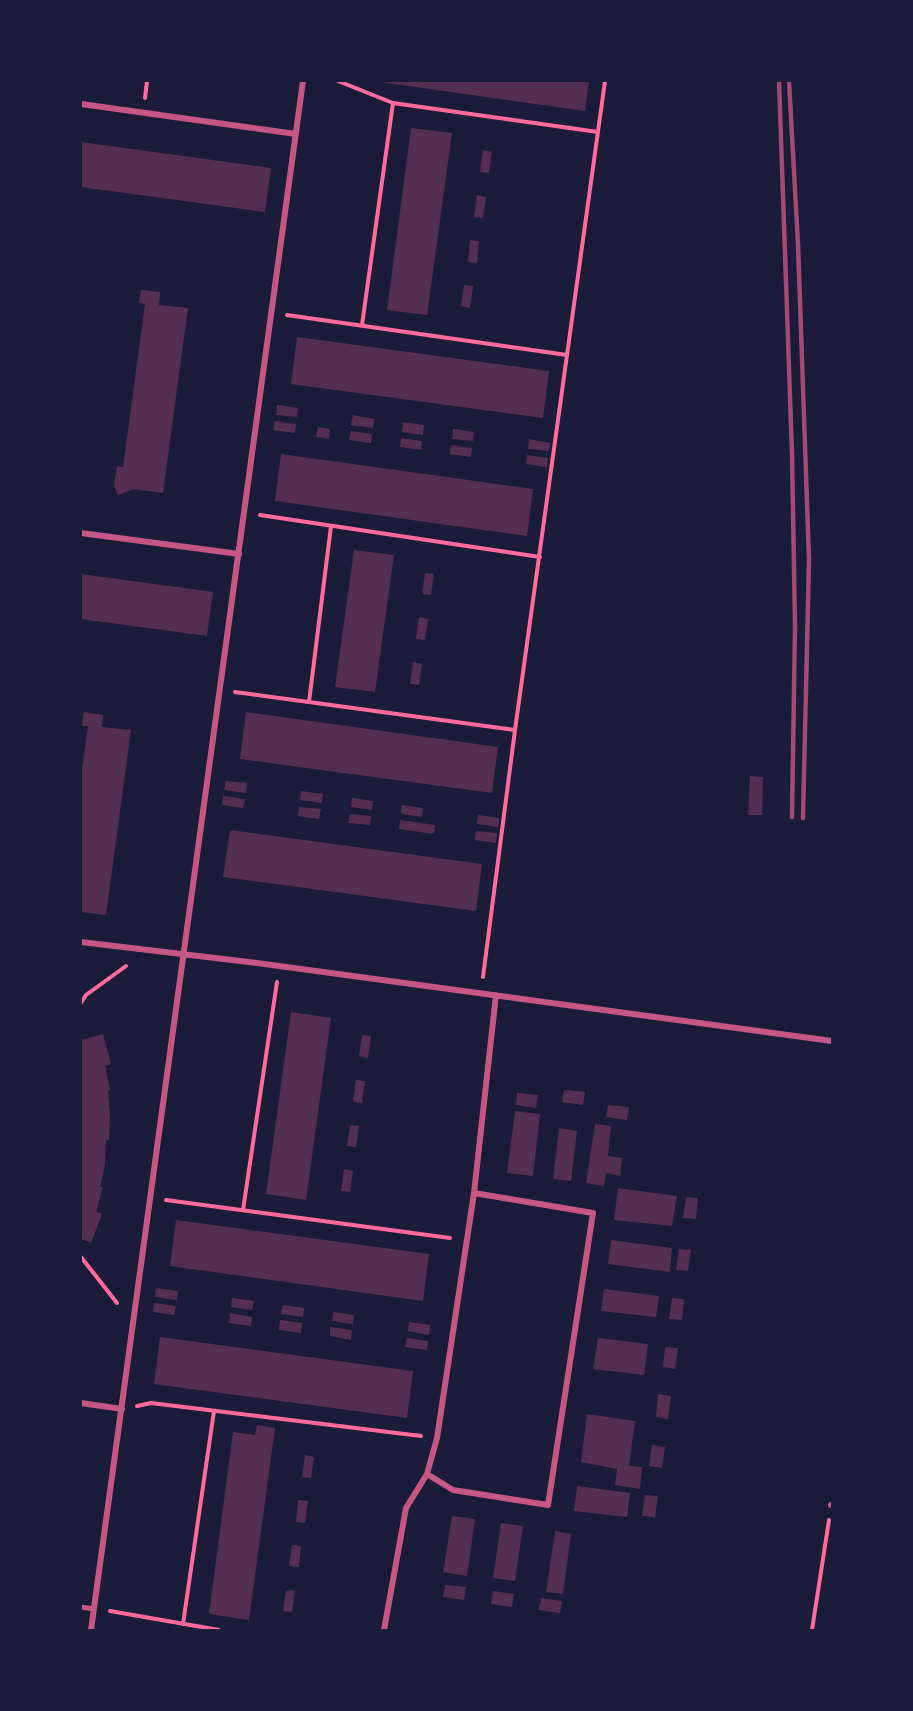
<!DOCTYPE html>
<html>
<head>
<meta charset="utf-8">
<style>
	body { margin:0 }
	#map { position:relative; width:913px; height:1711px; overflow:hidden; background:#1b1b3a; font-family:Literata,serif }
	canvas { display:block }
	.frame { position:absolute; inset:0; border:82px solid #1b1b3a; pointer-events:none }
</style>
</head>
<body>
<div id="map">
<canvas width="913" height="1711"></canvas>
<div class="frame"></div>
</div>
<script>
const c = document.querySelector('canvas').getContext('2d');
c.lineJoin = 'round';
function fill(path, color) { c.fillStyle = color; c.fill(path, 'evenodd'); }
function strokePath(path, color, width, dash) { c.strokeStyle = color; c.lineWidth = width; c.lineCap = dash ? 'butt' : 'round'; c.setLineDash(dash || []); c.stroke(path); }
fill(new Path2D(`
	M 373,81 L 589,81 L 585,111 Z
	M 411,128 L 452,133 L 427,315 L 387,310 Z
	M 81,142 L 271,168 L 265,212 L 81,187 Z
	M 483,150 L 492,152 L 489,173 L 480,172 Z
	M 477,195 L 486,197 L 483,218 L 474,217 Z
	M 470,240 L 479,241 L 477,263 L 468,262 Z
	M 464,285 L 473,286 L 470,308 L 461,306 Z
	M 141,290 L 160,292 L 159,305 L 188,308 L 163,493 L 134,489 L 118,495 L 114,486 L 117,466 L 123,467 L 145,304 L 139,303 Z
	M 297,337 L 549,371 L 543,418 L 291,384 Z
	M 277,405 L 298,408 L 297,417 L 276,415 Z
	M 353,415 L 374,419 L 373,428 L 351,425 Z
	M 275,421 L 296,424 L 295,433 L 273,430 Z
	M 403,422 L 424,425 L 423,435 L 402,432 Z
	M 318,427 L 330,429 L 329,439 L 316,437 Z
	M 453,429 L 474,432 L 473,441 L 452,439 Z
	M 351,431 L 372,434 L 371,443 L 349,440 Z
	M 401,438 L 422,441 L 421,450 L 400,447 Z
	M 529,439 L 550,443 L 549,451 L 528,449 Z
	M 451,445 L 472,448 L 471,457 L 450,454 Z
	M 281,454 L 533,489 L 527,536 L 275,501 Z
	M 527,455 L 548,458 L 547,467 L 526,464 Z
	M 354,550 L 394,555 L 375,692 L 335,687 Z
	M 425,573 L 434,574 L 431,595 L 422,594 Z
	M 81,574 L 213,592 L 207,636 L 81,619 Z
	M 419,617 L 428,619 L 425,640 L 416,639 Z
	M 413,662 L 422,664 L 419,685 L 410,684 Z
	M 84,712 L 103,715 L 102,727 L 131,730 L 106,915 L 81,912 L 81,776 L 88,726 L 82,726 Z
	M 246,712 L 498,747 L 492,793 L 240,759 Z
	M 750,776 L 763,777 L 762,815 L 748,815 Z
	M 226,781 L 247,783 L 246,793 L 224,790 Z
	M 301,791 L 323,794 L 322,803 L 300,800 Z
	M 223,796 L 245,799 L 243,808 L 222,805 Z
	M 352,798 L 373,801 L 372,810 L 351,807 Z
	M 402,805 L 423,808 L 422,817 L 401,814 Z
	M 299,807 L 321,809 L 319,819 L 298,816 Z
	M 350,814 L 371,816 L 370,825 L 348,823 Z
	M 478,815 L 499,818 L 498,827 L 477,824 Z
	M 400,820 L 435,825 L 434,834 L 399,829 Z
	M 230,830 L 482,864 L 476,911 L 223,877 Z
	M 476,831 L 497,833 L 496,843 L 475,840 Z
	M 291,1012 L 331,1018 L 306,1200 L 266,1194 Z
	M 103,1034 L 111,1064 L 105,1066 L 110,1090 L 108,1091 L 110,1114 L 109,1140 L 106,1140 L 105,1165 L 100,1187 L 103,1187 L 96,1212 L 102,1214 L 91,1243 L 81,1239 L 81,1040 Z
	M 362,1035 L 371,1036 L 368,1058 L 359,1056 Z
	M 356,1080 L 365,1081 L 362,1103 L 353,1102 Z
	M 564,1090 L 585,1092 L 583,1105 L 562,1102 Z
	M 517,1093 L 538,1095 L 536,1108 L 516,1105 Z
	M 608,1105 L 629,1107 L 627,1120 L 606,1117 Z
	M 515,1111 L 540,1114 L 533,1176 L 507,1173 Z
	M 595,1124 L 611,1126 L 608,1156 L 622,1158 L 620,1176 L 606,1173 L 604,1186 L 586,1183 Z
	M 350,1125 L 359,1126 L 356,1147 L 347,1146 Z
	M 559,1128 L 577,1131 L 571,1181 L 553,1179 Z
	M 344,1169 L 353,1171 L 350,1192 L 341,1191 Z
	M 618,1188 L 677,1196 L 672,1226 L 614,1220 Z
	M 686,1197 L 698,1198 L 696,1219 L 683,1218 Z
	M 176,1220 L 429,1254 L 423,1301 L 170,1266 Z
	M 611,1240 L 672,1248 L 670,1272 L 608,1264 Z
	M 679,1249 L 691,1250 L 688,1271 L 676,1270 Z
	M 156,1288 L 178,1291 L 177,1300 L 155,1297 Z
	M 604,1289 L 659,1296 L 656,1317 L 601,1311 Z
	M 232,1298 L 254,1301 L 252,1310 L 231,1307 Z
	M 672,1298 L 684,1299 L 682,1320 L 669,1319 Z
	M 154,1303 L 176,1306 L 174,1315 L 153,1312 Z
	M 283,1305 L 304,1308 L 303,1317 L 281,1314 Z
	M 333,1312 L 354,1315 L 353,1324 L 332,1321 Z
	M 230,1313 L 252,1317 L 251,1326 L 229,1323 Z
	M 280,1320 L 302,1323 L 301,1333 L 279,1330 Z
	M 409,1322 L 430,1325 L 429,1335 L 408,1331 Z
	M 330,1327 L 352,1330 L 351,1340 L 330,1336 Z
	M 160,1337 L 413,1371 L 407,1418 L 154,1384 Z
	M 407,1338 L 428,1341 L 427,1350 L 405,1347 Z
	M 598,1338 L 648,1344 L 644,1375 L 593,1369 Z
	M 665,1347 L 678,1348 L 675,1369 L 663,1367 Z
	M 658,1394 L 671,1396 L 668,1419 L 656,1417 Z
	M 587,1414 L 635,1421 L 629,1466 L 642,1467 L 640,1489 L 615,1485 L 617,1469 L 581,1462 Z
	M 257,1425 L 275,1428 L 249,1620 L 209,1614 L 233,1432 L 255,1435 Z
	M 652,1445 L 665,1447 L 662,1468 L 649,1466 Z
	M 305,1455 L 314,1457 L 311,1478 L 302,1477 Z
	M 577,1486 L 630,1493 L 627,1517 L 574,1511 Z
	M 645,1495 L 658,1496 L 655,1517 L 642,1516 Z
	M 298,1500 L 308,1501 L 305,1523 L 296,1522 Z
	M 452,1516 L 475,1519 L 467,1576 L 443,1572 Z
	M 501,1523 L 523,1526 L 515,1581 L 493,1578 Z
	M 555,1531 L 571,1534 L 563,1594 L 546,1592 Z
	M 292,1545 L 301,1546 L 299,1567 L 289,1566 Z
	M 445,1585 L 466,1587 L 464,1600 L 443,1597 Z
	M 286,1590 L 295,1591 L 292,1612 L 283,1611 Z
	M 493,1591 L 514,1594 L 512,1607 L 491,1604 Z
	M 541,1598 L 562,1601 L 560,1613 L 539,1610 Z`), '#542f53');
strokePath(new Path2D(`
	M 338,81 L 393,103 L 598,132
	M 145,98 L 147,81
	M 287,315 L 567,355
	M 362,325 L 393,103
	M 260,515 L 540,557
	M 235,692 L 515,730
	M 309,702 L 331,526
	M 483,977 L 515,730 L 605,81
	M 81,1003 L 86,995 L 126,966
	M 166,1200 L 450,1238
	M 243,1210 L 277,982
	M 81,1257 L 117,1303
	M 137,1406 L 151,1403 L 421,1436
	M 110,1611 L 219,1630
	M 183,1624 L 214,1411
	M 812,1630 L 829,1520`), '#ff6b9d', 4);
strokePath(new Path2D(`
	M 81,1607 L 94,1609`), '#c65784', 5);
strokePath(new Path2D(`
	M 81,104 L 296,134
	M 81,533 L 239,554
	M 81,942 L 257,963 L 832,1041
	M 81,1403 L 122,1409
	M 427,1474 L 453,1490 L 548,1505 L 593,1213 L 474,1193
	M 831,1505 L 832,1505
	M 91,1630 L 303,81
	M 384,1630 L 406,1508 L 427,1474 L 437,1438 L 474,1193 L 496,995`), '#c65784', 6);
strokePath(new Path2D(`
	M 779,81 L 792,454 L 795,626 L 792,817
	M 789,81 L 798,244 L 809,560 L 803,818`), '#a44b75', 4.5);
</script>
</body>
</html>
